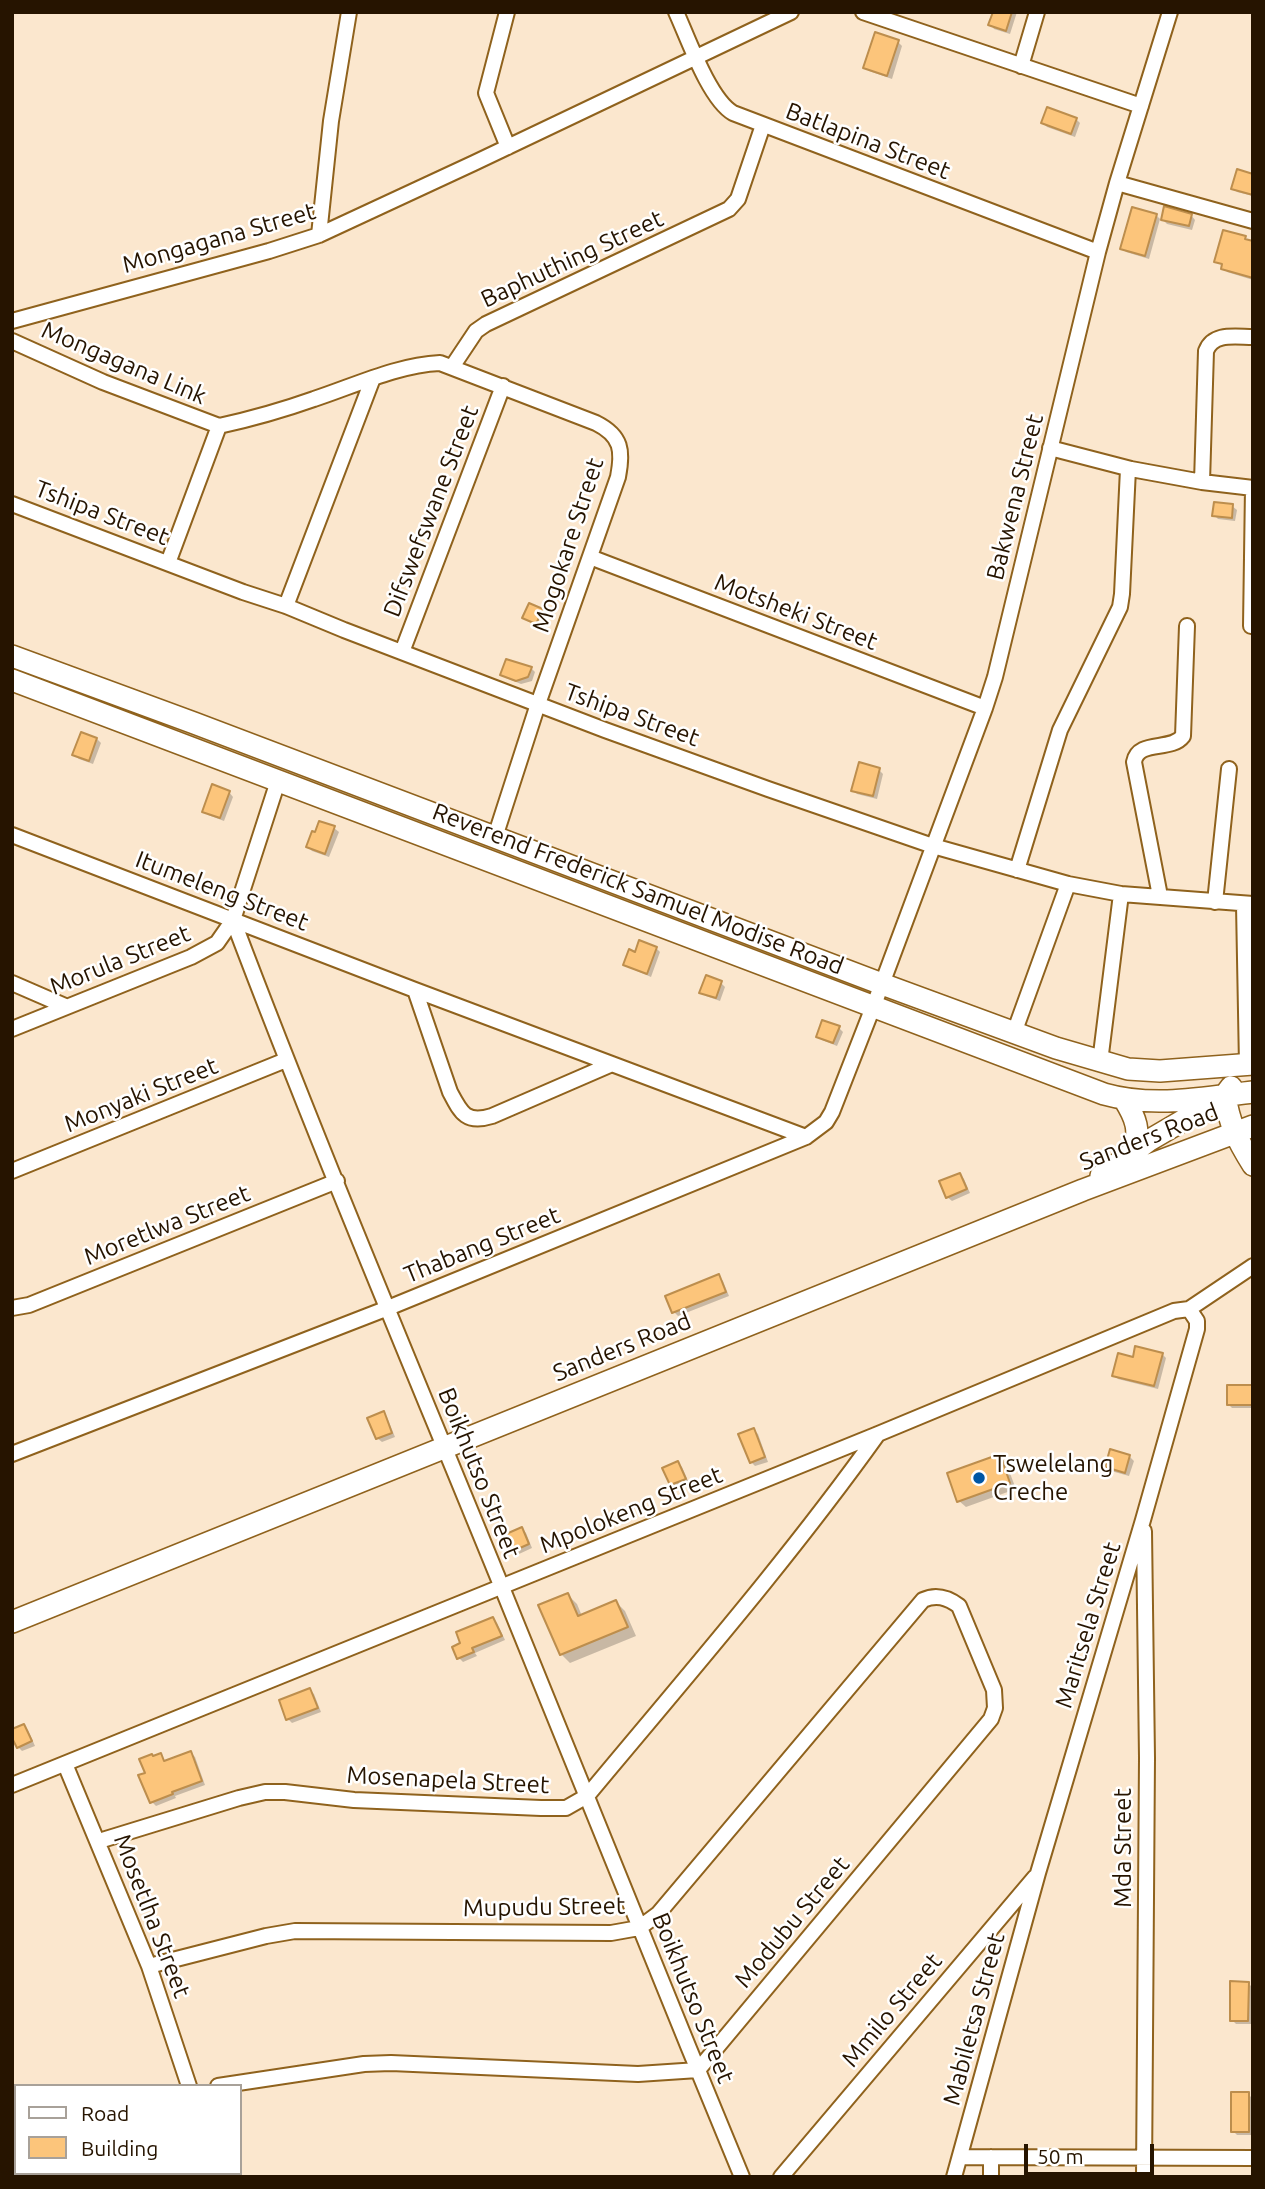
<!DOCTYPE html>
<html>
<head>
<meta charset="utf-8">
<style>
	body { margin:0 }
	#map { position:relative; width:1265px; height:2189px; overflow:hidden; background:#fbe7ce; font-family:Ubuntu,sans-serif }
	canvas { display:block }
	.frame { position:absolute; inset:0; border:14px solid #261400; pointer-events:none }
	.legend { position:absolute; left:14px; top:2084px; width:228px; height:91px; box-sizing:border-box; background:#fff; border:2px solid #a8a199; margin:0; padding:9px 12px; list-style:none; font-size:21px; color:#261400 }
	.legend li { display:flex; align-items:center; gap:14px; height:35px }
	.legend b { width:35px; border:2px solid #a8a199 }
	.scale { position:absolute; left:1024px; top:2144px; width:130px; height:32px; box-sizing:border-box; border:4px solid #261400; border-top:0; padding-left:9px; font-size:21px; line-height:24px; white-space:nowrap; color:#261400; -webkit-text-stroke:5px #fff; paint-order:stroke }
</style>
</head>
<body>
<div id="map">
<canvas width="1265" height="2189"></canvas>
<div class="frame"></div>
<ul class="legend">
<li><b style="height:9px;background:#fff"></b>Road</li>
<li><b style="height:19px;background:#fcc57b"></b>Building</li>
</ul>
<div class="scale">50 m</div>
</div>
<script>
const c = document.querySelector('canvas').getContext('2d');
c.lineJoin = 'round';
function fill(path, color) { c.fillStyle = color; c.fill(path, 'evenodd'); }
function strokePath(path, color, width, dash) { c.strokeStyle = color; c.lineWidth = width; c.lineCap = dash ? 'butt' : 'round'; c.setLineDash(dash || []); c.stroke(path); }
function label(font, color, halo, rows, align = 'center') {
  c.font = font + ' Ubuntu,sans-serif'; c.lineWidth = 5; c.setLineDash([]); c.textBaseline = 'middle'; c.strokeStyle = halo; c.fillStyle = color; for (const [text, x, y, turn = 0] of rows) {
    c.save(); c.translate(x, y); c.rotate((+turn || 0) * Math.PI / 180); c.textAlign = isNaN(turn) ? turn : align; if (halo) c.strokeText(text, 0, 0); c.fillText(text, 0, 0); c.restore();
  }
}
fill(new Path2D(`
	M 994,12 L 1017,12 L 1010,34 L 994,29 L 990,24 Z
	M 898,42 L 902,46 L 892,79 L 869,71 L 865,67 Z
	M 1076,119 L 1080,123 L 1075,137 L 1047,127 L 1043,123 Z
	M 1253,175 L 1253,196 L 1237,192 L 1233,188 Z
	M 1156,215 L 1160,219 L 1149,259 L 1126,252 L 1122,248 Z
	M 1191,215 L 1195,220 L 1192,230 L 1167,224 L 1163,220 Z
	M 1245,238 L 1253,243 L 1253,280 L 1227,272 L 1223,266 L 1216,261 Z
	M 1232,506 L 1237,510 L 1235,521 L 1218,519 L 1214,515 Z
	M 531,668 L 535,672 L 532,681 L 521,684 L 506,678 L 502,674 Z
	M 97,739 L 101,743 L 93,764 L 79,759 L 74,755 Z
	M 879,770 L 883,774 L 877,799 L 857,794 L 853,790 Z
	M 229,792 L 233,797 L 224,821 L 208,815 L 204,811 Z
	M 320,823 L 334,828 L 339,832 L 329,857 L 312,851 L 308,847 Z
	M 656,948 L 660,952 L 651,977 L 630,968 L 626,964 Z
	M 721,983 L 725,987 L 720,1001 L 706,996 L 701,992 Z
	M 839,1028 L 843,1032 L 837,1046 L 822,1040 L 818,1036 Z
	M 960,1175 L 964,1179 L 970,1193 L 952,1201 L 947,1197 Z
	M 719,1276 L 723,1281 L 729,1296 L 678,1316 L 674,1312 L 668,1297 Z
	M 1162,1354 L 1166,1358 L 1158,1389 L 1118,1379 L 1114,1375 L 1134,1359 Z
	M 1253,1387 L 1253,1408 L 1232,1408 L 1228,1404 Z
	M 383,1413 L 387,1417 L 395,1437 L 382,1442 L 377,1438 Z
	M 754,1430 L 758,1434 L 768,1462 L 755,1466 L 751,1462 Z
	M 1000,1456 L 1006,1463 L 1016,1489 L 966,1507 L 959,1501 Z
	M 1129,1456 L 1134,1461 L 1129,1476 L 1111,1471 L 1107,1467 Z
	M 678,1463 L 682,1467 L 689,1483 L 675,1488 L 671,1484 Z
	M 522,1529 L 526,1533 L 532,1548 L 519,1554 L 514,1550 Z
	M 568,1595 L 577,1604 L 582,1616 L 616,1602 L 625,1611 L 636,1636 L 570,1663 L 561,1654 Z
	M 493,1619 L 497,1623 L 505,1640 L 475,1653 L 477,1656 L 463,1662 L 459,1658 Z
	M 309,1690 L 314,1694 L 321,1712 L 292,1723 L 288,1719 L 281,1701 Z
	M 24,1726 L 28,1730 L 35,1746 L 22,1751 L 18,1747 Z
	M 191,1753 L 195,1757 L 205,1785 L 175,1796 L 176,1798 L 156,1806 L 152,1802 L 147,1774 L 154,1758 L 160,1755 L 165,1762 Z
	M 1248,1983 L 1252,1987 L 1252,2024 L 1236,2024 L 1232,2020 Z
	M 1248,2094 L 1252,2098 L 1252,2135 L 1237,2135 L 1233,2131 Z`), '#0003');
const building = new Path2D(`
	M 993,12 L 1012,12 L 1006,31 L 988,25 Z
	M 875,32 L 899,40 L 887,76 L 863,68 Z
	M 1047,107 L 1077,118 L 1071,134 L 1041,123 Z
	M 1237,169 L 1253,174 L 1253,195 L 1231,189 Z
	M 1164,206 L 1192,214 L 1189,226 L 1161,220 Z
	M 1132,207 L 1157,214 L 1145,256 L 1120,249 Z
	M 1223,230 L 1246,236 L 1245,239 L 1253,241 L 1253,278 L 1221,269 L 1222,264 L 1214,262 Z
	M 1214,502 L 1233,504 L 1232,518 L 1212,516 Z
	M 529,603 L 543,609 L 536,624 L 522,618 Z
	M 506,659 L 532,667 L 528,677 L 516,681 L 500,675 Z
	M 81,732 L 97,738 L 89,761 L 72,755 Z
	M 859,762 L 880,768 L 873,796 L 851,791 Z
	M 212,784 L 230,791 L 220,818 L 202,812 Z
	M 319,821 L 335,826 L 325,854 L 306,847 L 312,831 L 315,832 Z
	M 639,940 L 657,947 L 647,974 L 623,965 L 629,949 L 635,952 Z
	M 706,975 L 722,981 L 716,998 L 699,993 Z
	M 822,1020 L 840,1026 L 833,1043 L 816,1037 Z
	M 960,1173 L 967,1189 L 946,1198 L 939,1181 Z
	M 719,1274 L 726,1292 L 672,1313 L 665,1296 Z
	M 1135,1346 L 1163,1353 L 1154,1386 L 1112,1376 L 1118,1353 L 1133,1357 Z
	M 1227,1385 L 1253,1385 L 1253,1405 L 1227,1405 Z
	M 384,1411 L 392,1433 L 376,1439 L 367,1418 Z
	M 754,1428 L 765,1457 L 750,1463 L 738,1434 Z
	M 1110,1449 L 1130,1455 L 1125,1473 L 1105,1467 Z
	M 1000,1454 L 1010,1483 L 957,1502 L 947,1473 Z
	M 678,1461 L 686,1479 L 670,1485 L 662,1468 Z
	M 522,1527 L 529,1544 L 513,1551 L 506,1534 Z
	M 568,1593 L 578,1616 L 616,1600 L 628,1627 L 560,1655 L 538,1605 Z
	M 493,1617 L 502,1636 L 472,1648 L 474,1652 L 457,1659 L 452,1647 L 460,1643 L 456,1632 Z
	M 310,1688 L 318,1708 L 286,1720 L 279,1700 Z
	M 24,1724 L 32,1741 L 17,1748 L 12,1738 L 12,1729 Z
	M 191,1751 L 202,1781 L 172,1792 L 173,1794 L 150,1803 L 138,1775 L 145,1773 L 139,1759 L 152,1754 L 153,1756 L 161,1753 L 164,1761 Z
	M 1230,1981 L 1249,1982 L 1248,2021 L 1230,2021 Z
	M 1231,2092 L 1249,2092 L 1249,2132 L 1231,2132 Z`);
fill(building, '#fcc57b');
strokePath(building, '#bd8e4d', 2);
const street = new Path2D(`
	M 507,12 L 486,93 L 508,147
	M 676,12 C 688,38 709,99 733,113 L 1098,252
	M 863,12 L 1141,106
	M 1021,66 L 1037,12
	M 1117,183 L 1253,221
	M 319,235 L 331,121 L 349,12
	M 12,321 L 269,251 L 319,235 L 474,163 L 791,12
	M 12,341 L 103,382 L 219,426
	M 452,367 L 476,331 L 486,324 L 729,209 L 738,199 L 763,125
	M 219,426 C 251,419 283,410 314,399 C 354,386 397,365 440,363 L 596,423 C 622,436 623,451 618,477 L 538,704 L 495,837
	M 1050,448 L 1131,469 L 1202,482 L 1253,488
	M 1202,482 L 1206,351 C 1213,332 1236,337 1253,337
	M 12,504 L 243,592 L 286,606 L 344,630 L 605,730 L 768,789 L 933,846 L 1068,884 L 1121,894 L 1253,904
	M 590,557 L 985,708
	M 168,563 L 219,426
	M 286,606 L 373,378
	M 1251,626 L 1253,488
	M 402,652 L 503,386
	M 12,835 L 415,990 L 806,1137
	M 1017,870 L 1060,730 L 1120,607 L 1122,594 L 1128,469
	M 1160,896 L 1134,762 C 1138,739 1171,752 1183,736 L 1187,626
	M 1215,902 L 1229,769
	M 1244,905 L 1247,1065
	M 233,920 C 318,1145 412,1367 503,1590 C 583,1786 661,1982 742,2177
	M 12,983 L 65,1006
	M 415,990 L 450,1092 C 461,1113 466,1124 492,1116 L 612,1064
	M 12,1029 L 191,957 L 217,943 L 233,920 L 278,781
	M 1014,1033 L 1068,884
	M 1100,1062 L 1121,894
	M 12,1171 L 286,1060
	M 12,1308 L 29,1305 L 337,1181
	M 1189,1309 L 1253,1266
	M 12,1454 L 388,1308 L 806,1137 L 826,1122 L 832,1112 L 882,984 L 985,708 L 995,677 L 1098,252 L 1117,183 L 1170,12
	M 1144,1531 L 1147,1758 L 1144,2177
	M 65,1764 L 149,1966 L 189,2086
	M 12,1785 L 878,1434 L 1174,1311 L 1189,1309
	M 99,1841 L 239,1798 L 265,1792 L 285,1792 L 354,1800 L 541,1808 L 566,1808 L 587,1796 C 686,1677 788,1560 878,1434
	M 149,1966 L 266,1936 L 295,1931 L 611,1933 L 639,1928 L 658,1914 L 923,1600 C 936,1594 947,1597 959,1606 L 994,1690 L 995,1708 L 991,1719 L 698,2070 L 638,2074 L 391,2063 L 364,2064 L 218,2086
	M 960,2157 L 1253,2158
	M 210,2173 L 211,2177
	M 60,2177 L 68,2173
	M 781,2177 L 1035,1877
	M 954,2177 L 1038,1873 L 1143,1520 L 1197,1329 L 1197,1321 L 1189,1309
	M 991,2177 L 991,2157`);
const secondary = new Path2D(`
	M 12,656 L 194,723 L 882,984 L 1056,1048 L 1128,1069 L 1160,1071 L 1253,1064
	M 12,680 L 1104,1094 C 1153,1108 1203,1098 1253,1092
	M 1231,1087 L 1225,1095 C 1229,1124 1238,1141 1253,1165
	M 1124,1099 C 1136,1118 1141,1131 1133,1152
	M 1101,1176 L 1148,1141 L 1218,1100
	M 12,1622 L 1083,1190 L 1253,1126`);
strokePath(street, '#8f621d', 18);
strokePath(secondary, '#8f621d', 24);
strokePath(street, '#fff', 14);
strokePath(secondary, '#fff', 21);
for (const [x, y, r, color] of [
	[979,1478,7,"#0056a4"]
]) { const dot = new Path2D(); dot.arc(x, y, r, 0, 2 * Math.PI); c.fillStyle = color; c.fill(dot); strokePath(dot, '#fff', 2.5); }
label('24px', '#261400', '#fff', [
	["Batlapina Street",868,141,21],
	["Mongagana Street",219,238,-16],
	["Baphuthing Street",572,259,-25],
	["Mongagana Link",124,363,23],
	["Bakwena Street",1015,497,-76],
	["Difswefswane Street",431,511,-69],
	["Tshipa Street",102,513,21],
	["Mogokare Street",568,545,-72],
	["Motsheki Street",796,612,21],
	["Tshipa Street",632,715,20],
	["Reverend Frederick Samuel Modise Road",638,889,21],
	["Itumeleng Street",222,891,21],
	["Morula Street",120,960,-22],
	["Monyaki Street",141,1095,-22],
	["Sanders Road",1149,1137,-21],
	["Moretlwa Street",167,1225,-22],
	["Thabang Street",482,1245,-22],
	["Sanders Road",622,1347,-22],
	["Boikhutso Street",479,1473,68],
	["Mpolokeng Street",631,1510,-22],
	["Maritsela Street",1088,1625,-73],
	["Mosenapela Street",448,1780,3],
	["Mda Street",1123,1848,-90],
	["Mupudu Street",544,1907,-1],
	["Mosetlha Street",152,1916,69],
	["Modubu Street",792,1922,-50],
	["Boikhutso Street",693,1998,68],
	["Mmilo Street",892,2010,-50],
	["Mabiletsa Street",974,2019,-75]
]);
label('24px', '#261400', '#fff', [
	["Tswelelang",993,1464],
	["Creche",993,1492]
], 'left');
</script>
</body>
</html>
